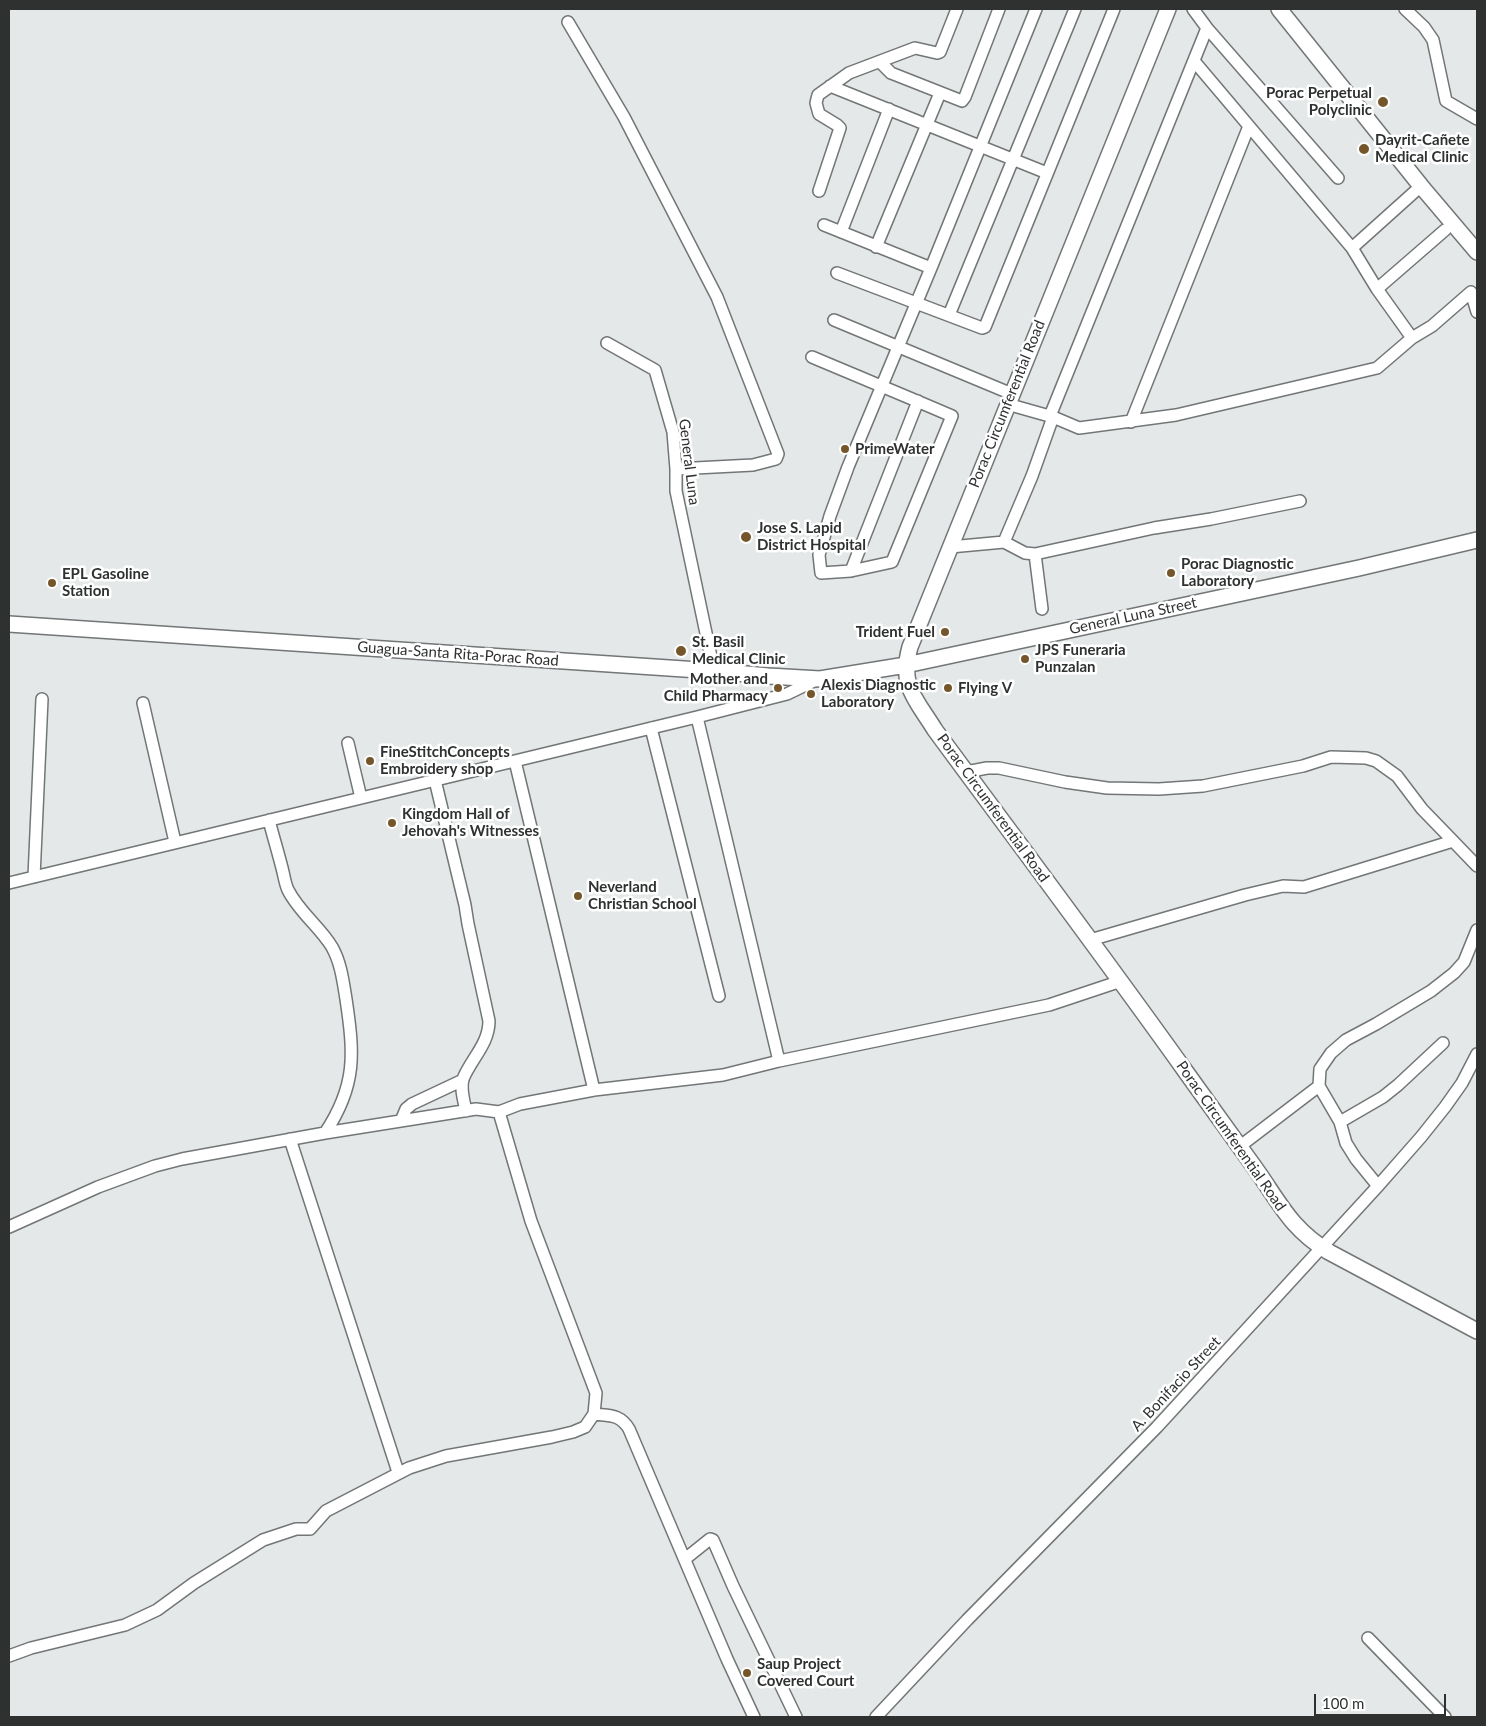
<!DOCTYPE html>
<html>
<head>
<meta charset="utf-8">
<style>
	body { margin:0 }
	#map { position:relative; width:1486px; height:1726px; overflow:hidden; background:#e4e8e9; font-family:Lato,sans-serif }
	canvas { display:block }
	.frame { position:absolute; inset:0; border:10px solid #2f3131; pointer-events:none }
	.scale { position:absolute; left:1314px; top:1694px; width:132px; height:22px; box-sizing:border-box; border:2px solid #2f3131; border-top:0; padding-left:6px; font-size:15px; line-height:18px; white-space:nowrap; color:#2f3131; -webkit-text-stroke:4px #fff; paint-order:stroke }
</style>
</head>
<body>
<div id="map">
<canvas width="1486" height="1726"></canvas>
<div class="frame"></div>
<div class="scale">100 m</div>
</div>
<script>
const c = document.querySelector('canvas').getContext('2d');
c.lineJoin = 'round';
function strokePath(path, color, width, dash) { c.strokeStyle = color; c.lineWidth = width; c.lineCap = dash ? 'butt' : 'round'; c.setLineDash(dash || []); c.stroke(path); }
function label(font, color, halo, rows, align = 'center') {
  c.font = font + ' Lato,sans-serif'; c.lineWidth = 5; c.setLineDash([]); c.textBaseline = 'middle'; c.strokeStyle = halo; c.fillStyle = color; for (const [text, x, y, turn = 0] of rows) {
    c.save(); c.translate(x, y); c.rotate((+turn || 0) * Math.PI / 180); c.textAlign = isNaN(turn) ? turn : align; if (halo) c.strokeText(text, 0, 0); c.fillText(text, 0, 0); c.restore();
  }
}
const minor = new Path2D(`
	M 1193,9 L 1207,28 L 1338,178
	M 1405,9 L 1424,27 L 1433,40 L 1446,101 L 1477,119
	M 568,22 L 624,117 L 717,297 L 778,454 L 776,459 L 753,465 L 676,469
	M 1194,61 L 1352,248 L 1377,289 L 1412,338 L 1432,326 L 1471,292 L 1477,312
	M 880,62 L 891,73 L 962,101 L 965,97 L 999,9
	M 830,86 L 1047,173
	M 819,191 L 840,128 L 837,125 L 819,114 L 816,103 L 818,95 L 849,73 L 915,48 L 937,53 L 940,52 L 957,9
	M 824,225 L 931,268
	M 841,232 L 889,109
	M 876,247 L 940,93
	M 1352,248 L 1421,186
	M 837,273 L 982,328 L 985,327 L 1114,9
	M 1377,289 L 1445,230
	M 949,315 L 1075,9
	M 834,320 L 1012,394
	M 607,343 L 655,370 L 673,432 L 676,469 L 676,491 L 714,671
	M 812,357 C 859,377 906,396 952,416 L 892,562 L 851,571 L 821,573 L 819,555 L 830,516 L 848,467 L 931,268 L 1036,9
	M 1007,404 L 1053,417
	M 1050,416 L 1207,28
	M 1131,422 L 1249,126
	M 1004,542 L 1025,553 L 1035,554 L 1154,528 L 1211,519 L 1300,501
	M 950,547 L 1004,542 L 1032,476 L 1053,417 L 1079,428 L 1176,415 L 1377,368 L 1412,338
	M 1035,554 L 1042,609
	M 851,571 L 918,401
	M 143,703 L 175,842
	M 697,717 L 779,1061
	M 651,728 L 719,996
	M 348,743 L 361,798
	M 515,761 L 594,1090 L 723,1075 L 779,1061 L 1049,1005 L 1121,981
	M 966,772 L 987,768 L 999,768 L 1065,782 L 1107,788 L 1159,789 L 1203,786 L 1303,766 L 1331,757 L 1366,758 L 1376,761 L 1397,776 L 1422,809 L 1453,841
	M 435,780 L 465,905 L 468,924 L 489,1021 C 489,1044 471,1059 463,1079 C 460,1089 464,1101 466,1111
	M 34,877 L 42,699
	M 9,883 L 697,717 L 787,694 L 818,679
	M 1090,940 L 1245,895 L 1283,886 L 1304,887 L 1453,841 L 1477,866
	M 401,1121 L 406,1109 L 412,1104 L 463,1080
	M 1340,1122 L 1383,1097 L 1398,1085 L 1443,1043
	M 325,1133 L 476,1109 L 499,1112 L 520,1104 L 594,1090
	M 290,1139 L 398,1472
	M 1239,1147 L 1319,1086
	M 1378,1186 L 1356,1159 L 1346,1143 L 1340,1122 L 1319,1086 L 1320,1069 L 1331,1053 L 1346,1040 L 1376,1024 L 1431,991 L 1454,973 L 1464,962 L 1477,930
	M 9,1227 L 98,1187 L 155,1166 L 182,1159 L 325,1133 C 357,1085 354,1053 346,999 C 343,981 341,963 332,947 C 320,927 299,912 288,890 C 285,884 284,875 282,868 C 278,852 273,836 269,820
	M 594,1414 C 610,1416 620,1414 629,1429 L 727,1659 L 754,1717
	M 685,1559 L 710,1539 L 713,1540 L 733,1586 L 796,1717
	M 1368,1638 L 1445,1717
	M 9,1656 L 31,1648 L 125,1625 L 157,1610 L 194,1583 L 263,1540 L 296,1529 L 310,1529 L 326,1511 L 409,1468 L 446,1456 L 552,1437 L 573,1432 L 585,1427 L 594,1414 L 596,1393 L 531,1221 L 499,1112
	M 876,1717 L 967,1620 L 1157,1427 L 1378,1186 L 1421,1137 L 1445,1107 L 1462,1083 L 1477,1054`);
const major = new Path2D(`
	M 1168,9 L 910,647 C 899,686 916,699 935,730 C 1019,844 1104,957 1186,1072 C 1209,1104 1232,1136 1255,1168 C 1280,1203 1290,1228 1329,1252 L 1477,1331
	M 1279,9 L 1421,186 L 1477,252
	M 9,624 L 714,671 L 768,676 L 820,679 L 906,665 L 1359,568 L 1477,540`);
strokePath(minor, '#727676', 14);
strokePath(major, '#727676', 18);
strokePath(minor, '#fff', 11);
strokePath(major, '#fff', 15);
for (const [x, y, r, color] of [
	[1383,102,6,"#75562b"],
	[1364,149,6,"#75562b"],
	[845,449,5,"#75562b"],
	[746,537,6,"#75562b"],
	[1171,573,5,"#75562b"],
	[52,583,5,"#75562b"],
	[945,632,5,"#75562b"],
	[681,651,6,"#75562b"],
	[1025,659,5,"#75562b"],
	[778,688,5,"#75562b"],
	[948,688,5,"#75562b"],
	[811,694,5,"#75562b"],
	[370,761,5,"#75562b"],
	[392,823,5,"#75562b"],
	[578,896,5,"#75562b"],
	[747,1673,5,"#75562b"]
]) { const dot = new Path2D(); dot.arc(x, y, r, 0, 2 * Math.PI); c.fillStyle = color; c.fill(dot); strokePath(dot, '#fff', 2); }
label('bold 15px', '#2f3131', '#fff', [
	["Porac Perpetual",1372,93,"right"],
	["Polyclinic",1372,110,"right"],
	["Dayrit-Cañete",1375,140],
	["Medical Clinic",1375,157],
	["PrimeWater",855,449],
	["Jose S. Lapid",757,528],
	["District Hospital",757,545],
	["Porac Diagnostic",1181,564],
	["Laboratory",1181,581],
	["EPL Gasoline",62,574],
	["Station",62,591],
	["Trident Fuel",935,632,"right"],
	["St. Basil",692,642],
	["Medical Clinic",692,659],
	["JPS Funeraria",1035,650],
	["Punzalan",1035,667],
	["Mother and",768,679,"right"],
	["Child Pharmacy",768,696,"right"],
	["Alexis Diagnostic",821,685],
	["Laboratory",821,702],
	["Flying V",958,688],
	["FineStitchConcepts",380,752],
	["Embroidery shop",380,769],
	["Kingdom Hall of",402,814],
	["Jehovah's Witnesses",402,831],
	["Neverland",588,887],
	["Christian School",588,904],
	["Saup Project",757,1664],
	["Covered Court",757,1681]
], 'left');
label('15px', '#2f3131', '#fff', [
	["Porac Circumferential Road",1007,404,-68],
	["General Luna",689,462,83],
	["General Luna Street",1133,616,-12],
	["Guagua-Santa Rita-Porac Road",458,654,4],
	["Porac Circumferential Road",993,808,54],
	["Porac Circumferential Road",1231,1136,55],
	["A. Bonifacio Street",1176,1384,-47]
]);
</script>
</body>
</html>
